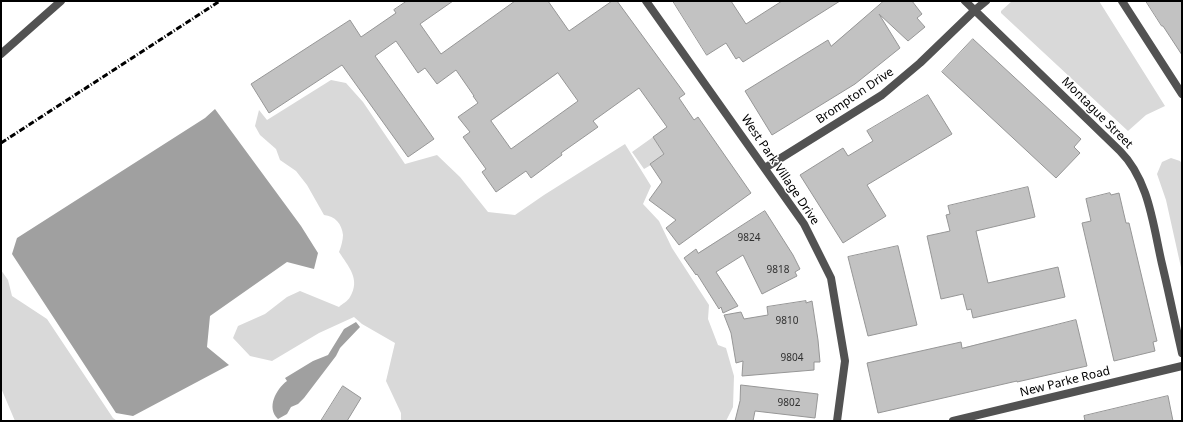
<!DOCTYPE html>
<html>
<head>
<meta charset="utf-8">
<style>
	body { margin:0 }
	#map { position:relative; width:1183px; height:422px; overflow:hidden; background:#fff; font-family:"Noto Sans",sans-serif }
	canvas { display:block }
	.frame { position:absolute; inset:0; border:2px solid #000; pointer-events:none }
</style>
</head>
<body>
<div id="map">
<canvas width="1183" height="422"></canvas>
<div class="frame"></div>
</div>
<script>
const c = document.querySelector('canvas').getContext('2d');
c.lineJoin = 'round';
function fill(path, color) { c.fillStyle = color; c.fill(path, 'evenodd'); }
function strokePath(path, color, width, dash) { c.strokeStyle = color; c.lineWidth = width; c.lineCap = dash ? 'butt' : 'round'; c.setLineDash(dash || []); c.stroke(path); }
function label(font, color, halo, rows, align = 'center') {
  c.font = font + ' "Noto Sans",sans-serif'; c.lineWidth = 3; c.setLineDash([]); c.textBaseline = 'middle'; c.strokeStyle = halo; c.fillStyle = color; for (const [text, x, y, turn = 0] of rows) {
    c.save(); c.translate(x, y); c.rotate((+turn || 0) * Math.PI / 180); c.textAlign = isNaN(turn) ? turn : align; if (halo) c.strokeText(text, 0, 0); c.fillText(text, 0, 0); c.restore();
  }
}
fill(new Path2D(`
	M 1012,1 L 1099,1 L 1165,106 L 1146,115 L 1128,131 L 1001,13 L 1001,11 Z
	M 331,80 L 346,83 L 363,102 L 405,164 L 437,155 L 460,177 L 488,212 L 515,215 L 544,195 L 625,144 L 651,186 L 643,204 L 659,221 L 672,248 L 709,305 L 708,319 L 718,345 L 726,348 L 734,376 L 733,407 L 726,421 L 401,421 L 401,413 L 386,381 L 395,343 L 362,324 L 354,317 L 319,333 L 272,361 L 250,356 L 233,338 L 238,326 L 265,314 L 287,297 L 300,291 L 339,307 C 342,304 348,301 350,297 C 361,279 348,266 339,252 C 341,247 343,240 343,235 C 342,224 335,216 324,215 L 307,185 L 296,171 L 280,160 L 276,149 L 260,135 L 255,126 L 259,110 L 267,120 Z
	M 653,137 L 664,154 L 650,164 L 651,165 L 644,169 L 632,152 Z
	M 1171,158 L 1180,161 L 1182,164 L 1182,272 L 1166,200 L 1157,174 L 1162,162 Z
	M 1,270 L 8,280 L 12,296 L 47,319 L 113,418 L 117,421 L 15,421 L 1,388 Z`), '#d9d9d9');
fill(new Path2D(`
	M 215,109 L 301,226 L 318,253 L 314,269 L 287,262 L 210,316 L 207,347 L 229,365 L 133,416 L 116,413 L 12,254 L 17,238 L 205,118 Z
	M 356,322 L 360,327 L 340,348 L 336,356 L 304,398 L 298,404 L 291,407 L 287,414 L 278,419 C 266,408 276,389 287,381 L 285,378 L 313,361 L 328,355 L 344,329 Z`), '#a0a0a0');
const building = new Path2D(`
	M 407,1 L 453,1 L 420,24 L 441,54 L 515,1 L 548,1 L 569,31 L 612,1 L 617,1 L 685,94 L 679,98 L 694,120 L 698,117 L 751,193 L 679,245 L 666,228 L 676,220 L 649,200 L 662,182 L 650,164 L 664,154 L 653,137 L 667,127 L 639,88 L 593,121 L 598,127 L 561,153 L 562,155 L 531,178 L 526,171 L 496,192 L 482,172 L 486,169 L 463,137 L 470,132 L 458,117 L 478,103 L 473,96 L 474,96 L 456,70 L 437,84 L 425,68 L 418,73 L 396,41 L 375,56 L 434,139 L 408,157 L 342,65 L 269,113 L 251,84 L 350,20 L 361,37 L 396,13 L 394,10 ZM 558,73 L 578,101 L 511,149 L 491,121 Z
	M 673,1 L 731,1 L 746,24 L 782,1 L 840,1 L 743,62 L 739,57 L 736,59 L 726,43 L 707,55 Z
	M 884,1 L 912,1 L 922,14 L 917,18 L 925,27 L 908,41 L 879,14 L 900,48 L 855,84 L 772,135 L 745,91 L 828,40 L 831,46 Z
	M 1146,1 L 1182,1 L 1182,55 L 1163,26 L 1162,26 Z
	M 973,39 L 1081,139 L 1074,147 L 1080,153 L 1056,178 L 942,72 Z
	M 928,95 L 952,134 L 867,185 L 886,216 L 843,243 L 800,175 L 843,148 L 848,156 L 873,141 L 867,131 Z
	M 1028,187 L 1035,217 L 976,231 L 988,283 L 1058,267 L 1065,297 L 973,318 L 971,309 L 967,310 L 963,294 L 941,299 L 927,236 L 950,231 L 946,215 L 950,214 L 948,206 Z
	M 1110,193 L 1111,195 L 1119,193 L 1126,223 L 1129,223 L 1157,341 L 1153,342 L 1155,351 L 1114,361 L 1082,223 L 1091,221 L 1086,199 Z
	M 765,211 L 793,255 L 800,269 L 795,272 L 797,276 L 762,294 L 743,255 L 716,272 L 738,306 L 723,313 L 721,307 L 719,309 L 697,274 L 696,275 L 684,258 L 696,249 L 698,253 Z
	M 898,246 L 917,325 L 868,336 L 848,257 Z
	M 806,301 L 806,303 L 812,301 L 818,340 L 820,362 L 814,362 L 814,370 L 742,376 L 743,361 L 736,363 L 731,333 L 724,315 L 741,312 L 744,319 L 768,315 L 767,307 Z
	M 1076,320 L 1087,366 L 1017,382 L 1017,381 L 878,413 L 867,363 L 961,342 L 962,348 Z
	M 741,385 L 818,394 L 815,418 L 755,411 L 753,421 L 735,421 L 740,401 Z
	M 343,386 L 361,398 L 347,421 L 321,421 Z
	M 1168,396 L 1173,421 L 1085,421 L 1084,416 Z`);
fill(building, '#c2c2c2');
strokePath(building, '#969696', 1);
strokePath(new Path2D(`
	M 646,1 L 804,224 L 831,278 L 845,361 L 837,421
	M 965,1 L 1120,151 C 1149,180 1153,225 1162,264 C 1169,293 1175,323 1182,353
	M 1122,1 L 1182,94
	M 1,54 L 61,1
	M 765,168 L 882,95 L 920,63 L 975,10 L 986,1
	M 953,421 L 1182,366`), '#525252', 8);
strokePath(new Path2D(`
	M 1,143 L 220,1`), '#000', 3, [6, 2, 1, 2]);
label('10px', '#303030', null, [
	["9824",749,238],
	["9818",778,270],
	["9810",787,321],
	["9804",792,358],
	["9802",789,403]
]);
label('12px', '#000', '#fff', [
	["Brompton Drive",855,96,-34],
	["Montague Street",1097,113,45],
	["West Park Village Drive",780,170,56],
	["New Parke Road",1065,382,-14]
]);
</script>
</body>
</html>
